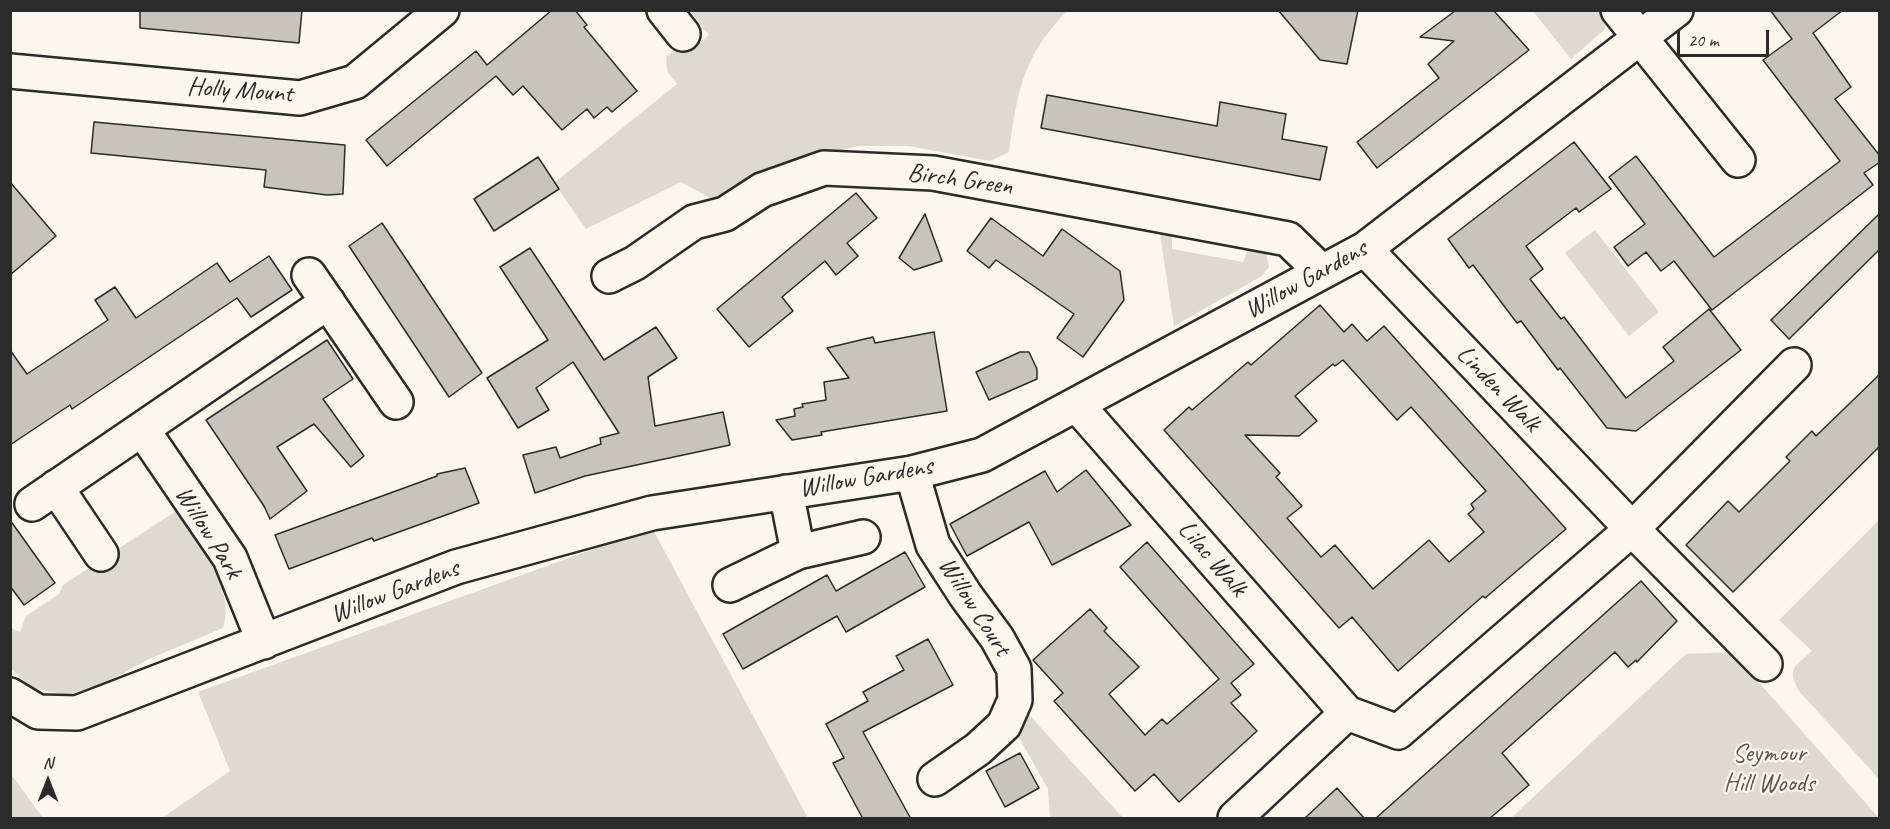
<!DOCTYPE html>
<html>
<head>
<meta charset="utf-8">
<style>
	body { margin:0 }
	#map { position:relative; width:1890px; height:829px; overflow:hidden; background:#fbf7ec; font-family:Caveat,sans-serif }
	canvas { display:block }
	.frame { position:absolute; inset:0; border:12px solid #2b2b2b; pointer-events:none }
	.north { position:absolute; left:18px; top:751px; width:60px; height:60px; -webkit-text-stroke:4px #fbf7ec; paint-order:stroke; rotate:0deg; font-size:16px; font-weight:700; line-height:24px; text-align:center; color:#2b2b2b }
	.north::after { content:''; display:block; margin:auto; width:21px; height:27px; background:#2b2b2b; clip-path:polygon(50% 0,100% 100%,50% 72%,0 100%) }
	.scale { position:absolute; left:1677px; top:30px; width:92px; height:27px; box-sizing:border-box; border:3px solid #2b2b2b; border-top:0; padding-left:8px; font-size:18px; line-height:21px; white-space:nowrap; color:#2b2b2b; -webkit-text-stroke:4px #fbf7ec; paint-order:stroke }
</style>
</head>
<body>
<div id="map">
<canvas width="1890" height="829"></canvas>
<div class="frame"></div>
<div class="north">N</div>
<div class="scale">20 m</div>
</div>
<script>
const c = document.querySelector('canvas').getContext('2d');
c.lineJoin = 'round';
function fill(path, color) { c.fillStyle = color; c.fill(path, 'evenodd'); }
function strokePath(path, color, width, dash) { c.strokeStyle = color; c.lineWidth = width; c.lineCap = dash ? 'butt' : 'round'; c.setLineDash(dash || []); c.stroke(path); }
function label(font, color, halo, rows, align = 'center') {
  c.font = font + ' Caveat,sans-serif'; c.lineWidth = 4.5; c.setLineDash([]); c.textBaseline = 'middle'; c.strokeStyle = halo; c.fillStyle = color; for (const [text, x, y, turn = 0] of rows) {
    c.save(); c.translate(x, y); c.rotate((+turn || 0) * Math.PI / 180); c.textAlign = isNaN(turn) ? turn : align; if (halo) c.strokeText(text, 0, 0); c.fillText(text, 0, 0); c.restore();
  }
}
fill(new Path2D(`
	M 694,11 L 1067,11 C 1023,56 1017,92 1009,152 L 990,161 L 908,146 L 859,146 L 791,161 L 756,180 L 721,204 L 681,182 L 586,229 L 554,183 L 677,84 L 667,71 L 666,57 L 679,47 L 692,49 L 709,35 L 691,13 Z
	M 1533,11 L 1600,11 L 1604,17 L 1605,29 L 1571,59 Z
	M 1159,228 L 1172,230 L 1172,249 L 1243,262 L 1250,244 L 1266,251 L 1269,267 L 1262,276 L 1174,326 Z
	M 1595,230 L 1659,312 L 1629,336 L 1565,253 Z
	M 176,511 C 197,543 237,589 223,628 L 151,658 L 105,683 L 67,695 L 32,688 L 11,669 L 11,628 L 20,632 L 26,616 L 59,594 L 63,585 Z
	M 1879,520 L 1879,779 L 1798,690 C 1787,666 1795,667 1812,651 L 1779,620 Z
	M 652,528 L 808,818 L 162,818 L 230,771 L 198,692 Z
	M 1732,652 L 1879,818 L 1511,818 L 1686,654 Z
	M 1023,708 L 1123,818 L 1050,818 L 1048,789 L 1013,727 Z
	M 11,774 L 43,818 L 11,818 Z`), '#dddad0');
const building = new Path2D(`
	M 140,10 L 302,10 L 299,43 L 140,28 Z
	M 552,10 L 575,10 L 587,25 L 584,27 L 637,91 L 612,112 L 607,107 L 594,118 L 587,109 L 562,130 L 523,86 L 513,95 L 496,76 L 387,166 L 366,140 L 476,51 L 487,65 Z
	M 1278,10 L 1358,10 L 1347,64 L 1320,60 Z
	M 1770,10 L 1843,10 L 1813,33 L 1851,87 L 1835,99 L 1880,156 L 1880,162 L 1864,173 L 1873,185 L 1712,310 L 1674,261 L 1661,271 L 1646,252 L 1628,266 L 1614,247 L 1645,224 L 1609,177 L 1636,156 L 1714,257 L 1840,161 L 1763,60 L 1792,39 Z
	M 1455,11 L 1494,11 L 1529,50 L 1377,168 L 1357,142 L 1439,78 L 1428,64 L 1454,41 L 1420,37 Z
	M 1047,95 L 1217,126 L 1220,102 L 1286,114 L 1282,139 L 1327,147 L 1320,180 L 1041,128 Z
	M 94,122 L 345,145 L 343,194 L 327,195 L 264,187 L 266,170 L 91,153 Z
	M 1574,142 L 1611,189 L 1579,212 L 1576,208 L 1526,246 L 1543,269 L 1530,279 L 1561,319 L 1564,317 L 1626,398 L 1674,361 L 1663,347 L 1709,309 L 1741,350 L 1636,431 L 1607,428 L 1560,368 L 1558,370 L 1521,321 L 1517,323 L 1473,265 L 1469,268 L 1448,239 Z
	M 538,157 L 559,189 L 494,231 L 474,199 Z
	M 10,182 L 56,236 L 10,275 Z
	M 856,193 L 877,218 L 847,243 L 858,256 L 836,275 L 825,261 L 782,297 L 793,311 L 749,347 L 717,309 Z
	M 1880,213 L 1880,249 L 1789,339 L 1771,320 Z
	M 925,214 L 942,261 L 914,270 L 899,258 Z
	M 991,218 L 1043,256 L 1062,229 L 1120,271 L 1124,300 L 1083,357 L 1057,338 L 1074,314 L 996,260 L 989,268 L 967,251 Z
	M 382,223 L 482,373 L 449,397 L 349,246 Z
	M 530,248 L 604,360 L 656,327 L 677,358 L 648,377 L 655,426 L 723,412 L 730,445 L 585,476 L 535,493 L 523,455 L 556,447 L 560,458 L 601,444 L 600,438 L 619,433 L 573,362 L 536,388 L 549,410 L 518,428 L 487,378 L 548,340 L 500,267 Z
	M 269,256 L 292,290 L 251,317 L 237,298 L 72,409 L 70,405 L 10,445 L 10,350 L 27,374 L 108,320 L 95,300 L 115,287 L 136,318 L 217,263 L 230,282 Z
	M 1320,305 L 1344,332 L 1352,324 L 1367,341 L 1384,326 L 1566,529 L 1485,598 L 1483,596 L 1398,671 L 1352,617 L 1339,628 L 1164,430 L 1189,407 L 1192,410 L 1248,362 L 1251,365 ZM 1343,360 L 1397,420 L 1411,407 L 1486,491 L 1471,504 L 1474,509 L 1468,514 L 1484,532 L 1449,562 L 1429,540 L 1373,589 L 1335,545 L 1321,557 L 1287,518 L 1302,506 L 1276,477 L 1280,473 L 1245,435 L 1299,436 L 1317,421 L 1295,396 L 1333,364 L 1335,366 Z
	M 934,332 L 947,411 L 821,432 L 822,435 L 792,440 L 776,420 L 795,416 L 794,409 L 803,407 L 802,404 L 826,400 L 824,382 L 849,378 L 827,348 L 873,337 L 875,343 Z
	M 327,340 L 353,379 L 323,399 L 364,456 L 351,467 L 314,424 L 277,447 L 307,491 L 270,519 L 264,506 L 206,420 Z
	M 1020,352 L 1029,352 L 1037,369 L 1037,379 L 989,400 L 976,372 Z
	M 1880,374 L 1880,446 L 1733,592 L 1686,545 L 1728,501 L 1739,512 L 1790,461 L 1786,457 L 1812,431 L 1816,436 Z
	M 465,468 L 479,503 L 374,541 L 372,538 L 289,569 L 275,535 L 437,476 L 437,474 Z
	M 1086,470 L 1131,525 L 1052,565 L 1029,522 L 967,556 L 950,524 L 1045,471 L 1057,492 Z
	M 10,520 L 55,583 L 24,605 L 10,586 Z
	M 1147,542 L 1254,664 L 1231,683 L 1241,695 L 1231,703 L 1257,731 L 1179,802 L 1154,774 L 1135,791 L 1054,701 L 1063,693 L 1033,660 L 1090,609 L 1107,628 L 1104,631 L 1139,667 L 1109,694 L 1145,735 L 1162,719 L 1167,724 L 1219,679 L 1120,567 Z
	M 905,552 L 925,587 L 846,632 L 837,616 L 743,669 L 723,634 L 827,575 L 836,591 Z
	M 1641,581 L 1677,621 L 1637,662 L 1636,660 L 1628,667 L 1615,652 L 1502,753 L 1529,785 L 1489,819 L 1375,819 Z
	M 928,639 L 953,685 L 863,732 L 911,819 L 863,819 L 833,763 L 844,758 L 826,724 L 868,701 L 863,692 L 904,670 L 896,656 Z
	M 1020,753 L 1039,788 L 1005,807 L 986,771 Z
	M 1337,788 L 1365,819 L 1304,819 Z`);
fill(building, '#c7c4bc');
strokePath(building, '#2b2b2b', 1.5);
const minor = new Path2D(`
	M 664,10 L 683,34
	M 1618,10 L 1738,160
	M 10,71 L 300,98 L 355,82 L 442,10
	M 1365,249 L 1632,529 L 1765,664
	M 309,275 L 396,402
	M 609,276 L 635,263 L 694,222 L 725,214 L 762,190 L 824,168 L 933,173 L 1288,239 L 1322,272
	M 1077,405 L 1347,713 L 1398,732 L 1632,529 L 1794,365
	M 142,429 L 230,558 L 264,642
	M 912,473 L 933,545 L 966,596 L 997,638 L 1014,669 L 1015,700 L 1004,725 L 978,749 L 935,779
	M 56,487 L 101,554
	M 786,492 L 798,552
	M 32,504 L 328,302
	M 730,585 L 798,552 L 863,537
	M 10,695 L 38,712 L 77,713 L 456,567 L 652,513 L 912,473 L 982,455 L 1365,249 L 1676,10
	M 1235,818 L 1347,713`);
strokePath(minor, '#2b2b2b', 38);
strokePath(minor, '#fbf7ec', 33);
label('26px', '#2b2b2b', '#fbf7ec', [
	["Holly Mount",240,91,4],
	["Birch Green",960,180,8],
	["Willow Gardens",1306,280,-29],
	["Linden Walk",1498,389,46],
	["Willow Gardens",866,478,-10],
	["Willow Park",208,533,58],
	["Lilac Walk",1212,559,49],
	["Willow Gardens",395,592,-21],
	["Willow Court",974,607,57]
]);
label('26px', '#585754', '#fbf7ec', [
	["Seymour",1769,754],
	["Hill Woods",1769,784]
]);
</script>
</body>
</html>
